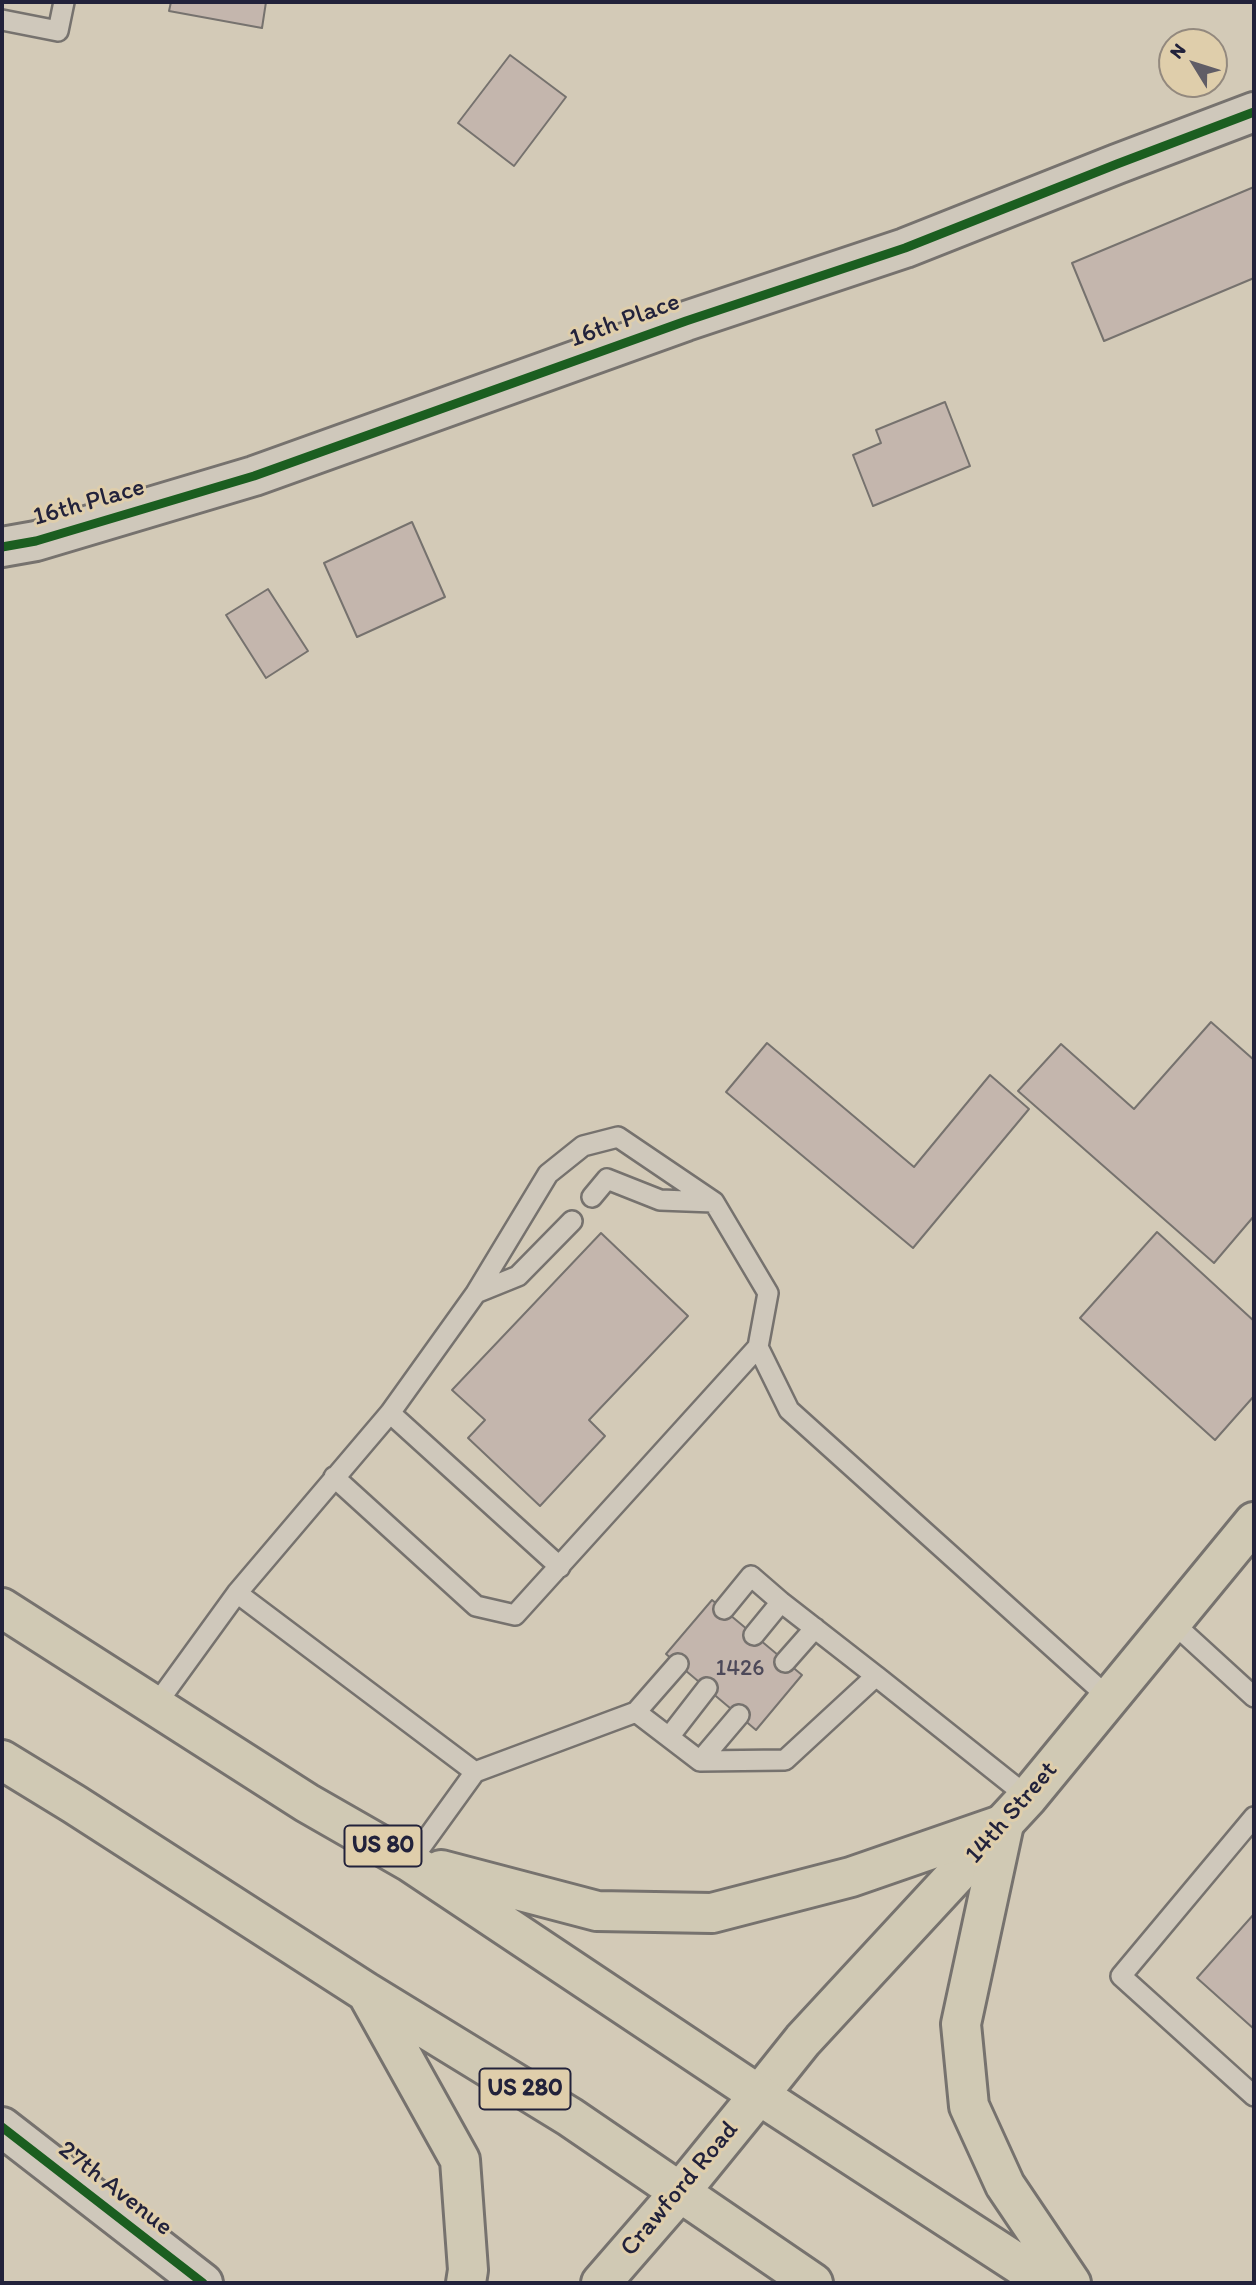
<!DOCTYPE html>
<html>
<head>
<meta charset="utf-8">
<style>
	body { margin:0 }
	#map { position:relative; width:1256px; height:2285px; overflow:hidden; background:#d3cab7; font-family:Itim,sans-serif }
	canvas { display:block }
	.frame { position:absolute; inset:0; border:4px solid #22223b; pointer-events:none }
	.north { position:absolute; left:1158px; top:28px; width:70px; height:70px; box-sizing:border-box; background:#dfceab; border:2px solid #93897e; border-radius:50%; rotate:308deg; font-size:19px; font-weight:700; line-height:28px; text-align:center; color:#22223b }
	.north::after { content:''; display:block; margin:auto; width:24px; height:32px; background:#605d66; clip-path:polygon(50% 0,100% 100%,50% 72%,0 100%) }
</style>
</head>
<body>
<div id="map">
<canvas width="1256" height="2285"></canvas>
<div class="frame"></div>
<div class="north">N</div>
</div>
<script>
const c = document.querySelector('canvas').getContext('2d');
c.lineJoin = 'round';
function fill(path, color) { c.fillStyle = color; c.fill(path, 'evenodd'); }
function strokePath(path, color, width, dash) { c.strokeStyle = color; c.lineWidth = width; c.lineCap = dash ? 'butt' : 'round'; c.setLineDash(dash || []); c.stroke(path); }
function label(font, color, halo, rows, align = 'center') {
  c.font = font + ' Itim,sans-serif'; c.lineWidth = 6; c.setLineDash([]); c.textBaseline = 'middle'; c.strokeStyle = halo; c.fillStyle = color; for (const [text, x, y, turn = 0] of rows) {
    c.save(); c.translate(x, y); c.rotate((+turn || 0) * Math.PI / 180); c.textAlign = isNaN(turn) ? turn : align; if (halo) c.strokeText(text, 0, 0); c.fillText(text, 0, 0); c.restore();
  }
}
const building = new Path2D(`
	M 171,2 L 266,2 L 262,28 L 169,11 Z
	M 510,55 L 566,97 L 514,166 L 458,123 Z
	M 1254,187 L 1254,278 L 1104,341 L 1072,263 Z
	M 945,402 L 970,466 L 873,506 L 853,455 L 881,443 L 876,430 Z
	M 412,522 L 445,597 L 357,637 L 324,563 Z
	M 268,589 L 308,651 L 266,678 L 226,615 Z
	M 1211,1022 L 1254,1060 L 1254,1216 L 1214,1263 L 1018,1091 L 1061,1044 L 1134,1109 Z
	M 767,1043 L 914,1167 L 990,1075 L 1029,1109 L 913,1248 L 726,1092 Z
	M 1157,1232 L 1254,1321 L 1254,1396 L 1215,1440 L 1080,1318 Z
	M 601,1233 L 688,1316 L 589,1420 L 605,1436 L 540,1506 L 468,1438 L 485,1420 L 452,1390 Z
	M 712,1600 L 802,1675 L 756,1730 L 666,1654 Z
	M 1254,1914 L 1254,2029 L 1197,1978 Z`);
fill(building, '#c4b6ad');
strokePath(building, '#76726e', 2);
const lane = new Path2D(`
	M 2,20 L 58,31 L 64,2
	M 592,1197 L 607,1179 L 660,1200 L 713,1202
	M 476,1293 L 518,1276 L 572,1221
	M 758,1347 L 789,1410 L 1109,1698
	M 390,1413 L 560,1567
	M 237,1593 L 475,1772 L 410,1862
	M 1172,1622 L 1254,1697
	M 754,1635 L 781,1602
	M 785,1662 L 815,1628
	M 876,1676 L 1028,1797
	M 155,1706 L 237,1593 L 390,1413 L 476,1293 L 548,1174 L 583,1146 L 618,1137 L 714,1202 L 768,1293 L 758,1347 L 515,1615 L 476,1606 L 334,1477
	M 636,1712 L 678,1664
	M 669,1737 L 707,1688
	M 700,1761 L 739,1715
	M 475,1772 L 636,1712 L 700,1761 L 785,1760 L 876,1676 L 781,1602 L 751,1576 L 724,1609
	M 1254,1817 L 1121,1976 L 1254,2096`);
const street = new Path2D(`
	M 2,547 L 36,541 L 254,476 L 686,321 L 905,248 L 1117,164 L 1254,112
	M 2,2127 L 203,2283`);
const primary = new Path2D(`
	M 759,2095 L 803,2040 L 1028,1797 L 1254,1522`);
const highway = new Path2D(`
	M 2,1608 L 307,1803 L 410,1862 L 759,2095 L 1048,2283
	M 2,1760 L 74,1804 L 366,1992 L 570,2117 L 813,2283
	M 1004,1824 L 961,2024 L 969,2106 L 1005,2185 L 1071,2283
	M 441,1870 L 597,1911 L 712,1913 L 851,1877 L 1004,1824
	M 367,1993 L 460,2160 L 468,2270 L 466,2283
	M 601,2283 L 680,2192 L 759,2095`);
strokePath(lane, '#76726e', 24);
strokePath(street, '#76726e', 44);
strokePath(primary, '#76726e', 44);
strokePath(highway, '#76726e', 44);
strokePath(lane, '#cfc8bb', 19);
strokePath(street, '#cfc8bb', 38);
strokePath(primary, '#d0c9b4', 38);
strokePath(highway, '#d0c9b4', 38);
strokePath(new Path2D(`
	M 2,547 L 36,541 L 254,476 L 686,321 L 905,248 L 1117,164 L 1254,112
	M 2,2127 L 203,2283`), '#1b5e20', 9);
label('23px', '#4d4959', null, [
	["1426",740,1669]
]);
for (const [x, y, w] of [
	[383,1846,77],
	[525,2089,91]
]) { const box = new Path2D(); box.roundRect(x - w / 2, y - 20.5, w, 41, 5); c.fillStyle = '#dfceab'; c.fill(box); strokePath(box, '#22223b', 2); }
label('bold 24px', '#22223b', null, [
	["US 80",383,1846],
	["US 280",525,2089]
]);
label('26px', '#22223b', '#dfceab', [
	["16th Place",625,321,-20],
	["16th Place",89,503,-16],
	["14th Street",1012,1813,-49],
	["27th Avenue",115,2189,38],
	["Crawford Road",680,2189,-50]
]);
</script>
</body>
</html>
